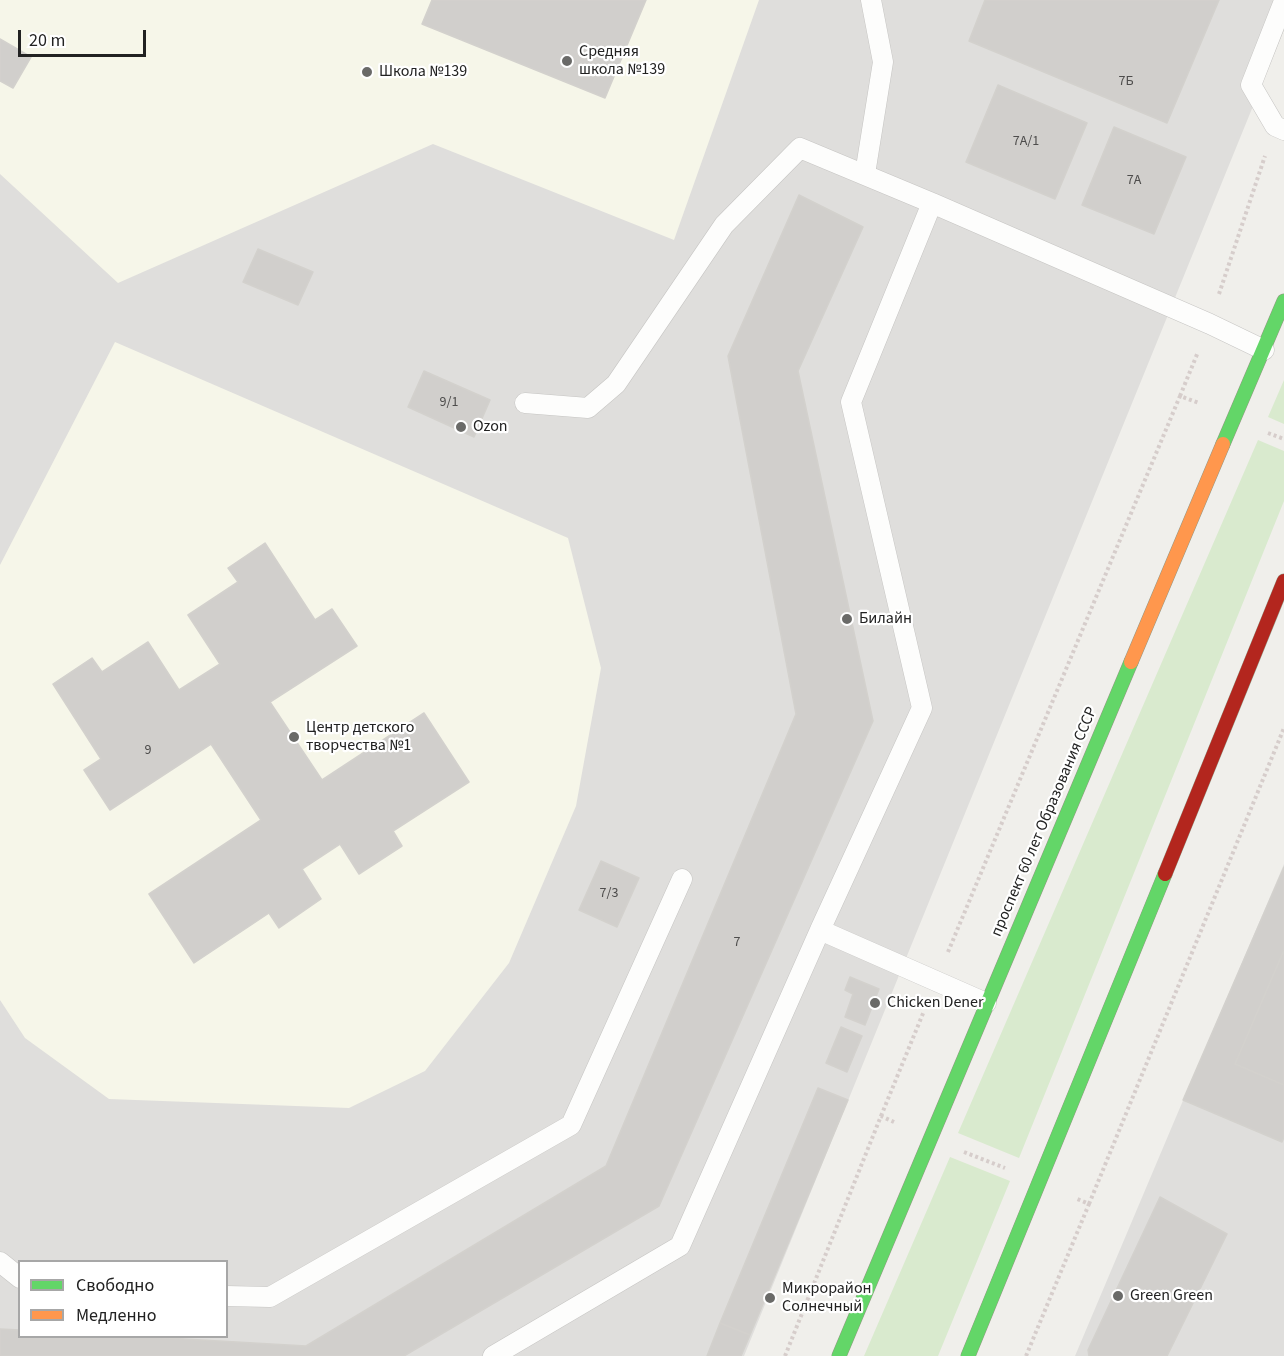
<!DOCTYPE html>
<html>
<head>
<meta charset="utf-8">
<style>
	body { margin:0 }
	#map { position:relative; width:1284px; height:1356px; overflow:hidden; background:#f0efeb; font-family:"Source Sans 3",sans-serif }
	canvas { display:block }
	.legend { position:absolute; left:18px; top:1260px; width:210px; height:78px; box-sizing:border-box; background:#fff; border:2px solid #a7a7a7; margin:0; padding:8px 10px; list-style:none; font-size:18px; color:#222 }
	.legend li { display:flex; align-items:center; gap:12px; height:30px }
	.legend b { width:30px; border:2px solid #a7a7a7 }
	.scale { position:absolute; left:18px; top:30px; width:128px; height:27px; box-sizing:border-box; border:3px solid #222; border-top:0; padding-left:8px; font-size:18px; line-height:21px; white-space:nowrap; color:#222; -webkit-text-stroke:4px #fff; paint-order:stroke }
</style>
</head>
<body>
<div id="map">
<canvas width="1284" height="1356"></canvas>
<ul class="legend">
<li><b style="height:8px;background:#63d668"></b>Свободно</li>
<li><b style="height:8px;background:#ff974d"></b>Медленно</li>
</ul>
<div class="scale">20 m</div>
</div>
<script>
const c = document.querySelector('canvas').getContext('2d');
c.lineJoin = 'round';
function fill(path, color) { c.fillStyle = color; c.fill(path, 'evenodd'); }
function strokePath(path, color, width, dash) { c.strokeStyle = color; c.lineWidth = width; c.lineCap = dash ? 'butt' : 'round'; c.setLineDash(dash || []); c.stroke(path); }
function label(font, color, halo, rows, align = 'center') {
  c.font = font + ' "Source Sans 3",sans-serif'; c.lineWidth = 4.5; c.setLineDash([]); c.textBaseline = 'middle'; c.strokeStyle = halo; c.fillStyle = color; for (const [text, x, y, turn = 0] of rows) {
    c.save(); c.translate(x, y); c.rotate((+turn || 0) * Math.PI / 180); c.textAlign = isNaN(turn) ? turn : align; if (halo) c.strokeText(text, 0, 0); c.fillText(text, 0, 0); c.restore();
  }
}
fill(new Path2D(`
	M 0,0 L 1284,0 L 1284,30 L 744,1356 L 0,1356 ZM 20,1262 L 226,1262 L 226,1336 L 20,1336 Z
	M 1284,864 L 1284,1356 L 1075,1356 L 1176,1117 Z`), '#dfdedc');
fill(new Path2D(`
	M 0,0 L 759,0 L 674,240 L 433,144 L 118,283 L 0,174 Z
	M 115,342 L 568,538 L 601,668 L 576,806 L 509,963 L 425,1071 L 349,1108 L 109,1099 L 25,1038 L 0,1000 L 0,565 Z`), '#f6f6e9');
fill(new Path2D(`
	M 1284,380 L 1284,424 L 1268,417 Z
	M 1258,440 L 1284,451 L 1284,501 L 1019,1158 L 958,1133 Z
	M 950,1157 L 1010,1181 L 938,1356 L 864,1356 Z`), '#d9eace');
const building = new Path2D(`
	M 432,0 L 646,0 L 605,98 L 422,24 Z
	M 985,0 L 1219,0 L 1167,123 L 969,41 Z
	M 0,39 L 31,57 L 13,88 L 0,81 Z
	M 998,85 L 1087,123 L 1055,199 L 966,162 Z
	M 1114,127 L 1186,157 L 1154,234 L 1082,205 Z
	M 799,195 L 863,227 L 798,371 L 873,721 L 659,1206 L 404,1356 L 0,1356 L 0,1329 L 20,1330 L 20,1336 L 132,1336 L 306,1346 L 606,1166 L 796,714 L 728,356 Z
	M 258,249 L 313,272 L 298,305 L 243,282 Z
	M 424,371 L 490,400 L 474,437 L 408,407 Z
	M 265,543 L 315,620 L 332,609 L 357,646 L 270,702 L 322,780 L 424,713 L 469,782 L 393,831 L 402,846 L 359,874 L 340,844 L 302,869 L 321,899 L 279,928 L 269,913 L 194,963 L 149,894 L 261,820 L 211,744 L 110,810 L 84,770 L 101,759 L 53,684 L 92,658 L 102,672 L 148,642 L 179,690 L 220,664 L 188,615 L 238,582 L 228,568 Z
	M 601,861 L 639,878 L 617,927 L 579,910 Z
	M 1284,867 L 1284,950 L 1235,1064 L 1284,1085 L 1284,1137 L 1282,1142 L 1183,1100 Z
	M 1284,950 L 1284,1085 L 1235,1064 Z
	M 850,977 L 879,989 L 865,1025 L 845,1017 L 853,994 L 845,990 Z
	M 841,1027 L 862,1036 L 847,1072 L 826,1063 Z
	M 818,1088 L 848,1100 L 750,1335 L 720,1323 Z
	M 1160,1197 L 1227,1234 L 1167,1356 L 1089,1356 L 1088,1350 Z
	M 720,1323 L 750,1335 L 741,1356 L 707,1356 Z`);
fill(building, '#d1cfcc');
strokePath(building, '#d3d1cd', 1.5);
const lane = new Path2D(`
	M 1284,1 L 1251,85 L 1275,126 L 1284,130
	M 865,174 L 883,62 L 871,0
	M 525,403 L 588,408 L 616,384 L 724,225 L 800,148 L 932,203
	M 986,1003 L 820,930 L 922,708 L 851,402 L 932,203 L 1210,324 L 1264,350
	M 0,1262 L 20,1278
	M 226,1296 L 270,1297 L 571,1125 L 682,879
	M 493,1356 L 680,1246 L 820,930`);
const fast = new Path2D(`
	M 1223,444 L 1284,301
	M 839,1356 L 1131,662
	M 968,1356 L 1165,874`);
const slow = new Path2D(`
	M 1131,662 L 1223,444`);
const jam = new Path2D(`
	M 1165,874 L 1284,581`);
strokePath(lane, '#c6c5c3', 21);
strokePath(fast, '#959885', 15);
strokePath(slow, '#959885', 15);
strokePath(jam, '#959885', 15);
strokePath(new Path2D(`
	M 1219,294 L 1265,156
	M 1180,396 L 1198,352
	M 1268,433 L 1284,439
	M 948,952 L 1180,396 L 1199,403
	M 881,1116 L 924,1011
	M 964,1152 L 1005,1168
	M 1089,1204 L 1284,728
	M 785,1356 L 881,1116 L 894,1122
	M 1026,1356 L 1089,1204 L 1075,1198`), '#d6cdcb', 4, [3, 3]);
strokePath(lane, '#fdfdfc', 20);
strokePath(fast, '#63d668', 14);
strokePath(slow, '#ff974d', 14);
strokePath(jam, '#b3261e', 14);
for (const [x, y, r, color] of [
	[567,61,6,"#6a6a68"],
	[367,72,6,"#6a6a68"],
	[461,427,6,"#6a6a68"],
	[847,619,6,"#6a6a68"],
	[294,737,6,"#6a6a68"],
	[875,1003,6,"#6a6a68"],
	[1118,1296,6,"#6a6a68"],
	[770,1298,6,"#6a6a68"]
]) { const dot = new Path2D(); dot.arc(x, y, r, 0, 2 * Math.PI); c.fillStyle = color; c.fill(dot); strokePath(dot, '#fff', 2); }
label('14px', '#4e4d4c', null, [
	["7Б",1126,82],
	["7А/1",1026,142],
	["7А",1134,181],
	["9/1",449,403],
	["9",148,751],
	["7/3",609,894],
	["7",737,943]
]);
label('16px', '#222', '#fff', [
	["Средняя",579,52],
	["школа №139",579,70],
	["Школа №139",379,72],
	["Ozon",473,427],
	["Билайн",859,619],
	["Центр детского",306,728],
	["творчества №1",306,746],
	["Chicken Dener",887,1003],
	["Микрорайон",782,1289],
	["Солнечный",782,1307],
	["Green Green",1130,1296]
], 'left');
label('16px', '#222', '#fff', [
	["проспект 60 лет Образования СССР",1045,822,-67]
]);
</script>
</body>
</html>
